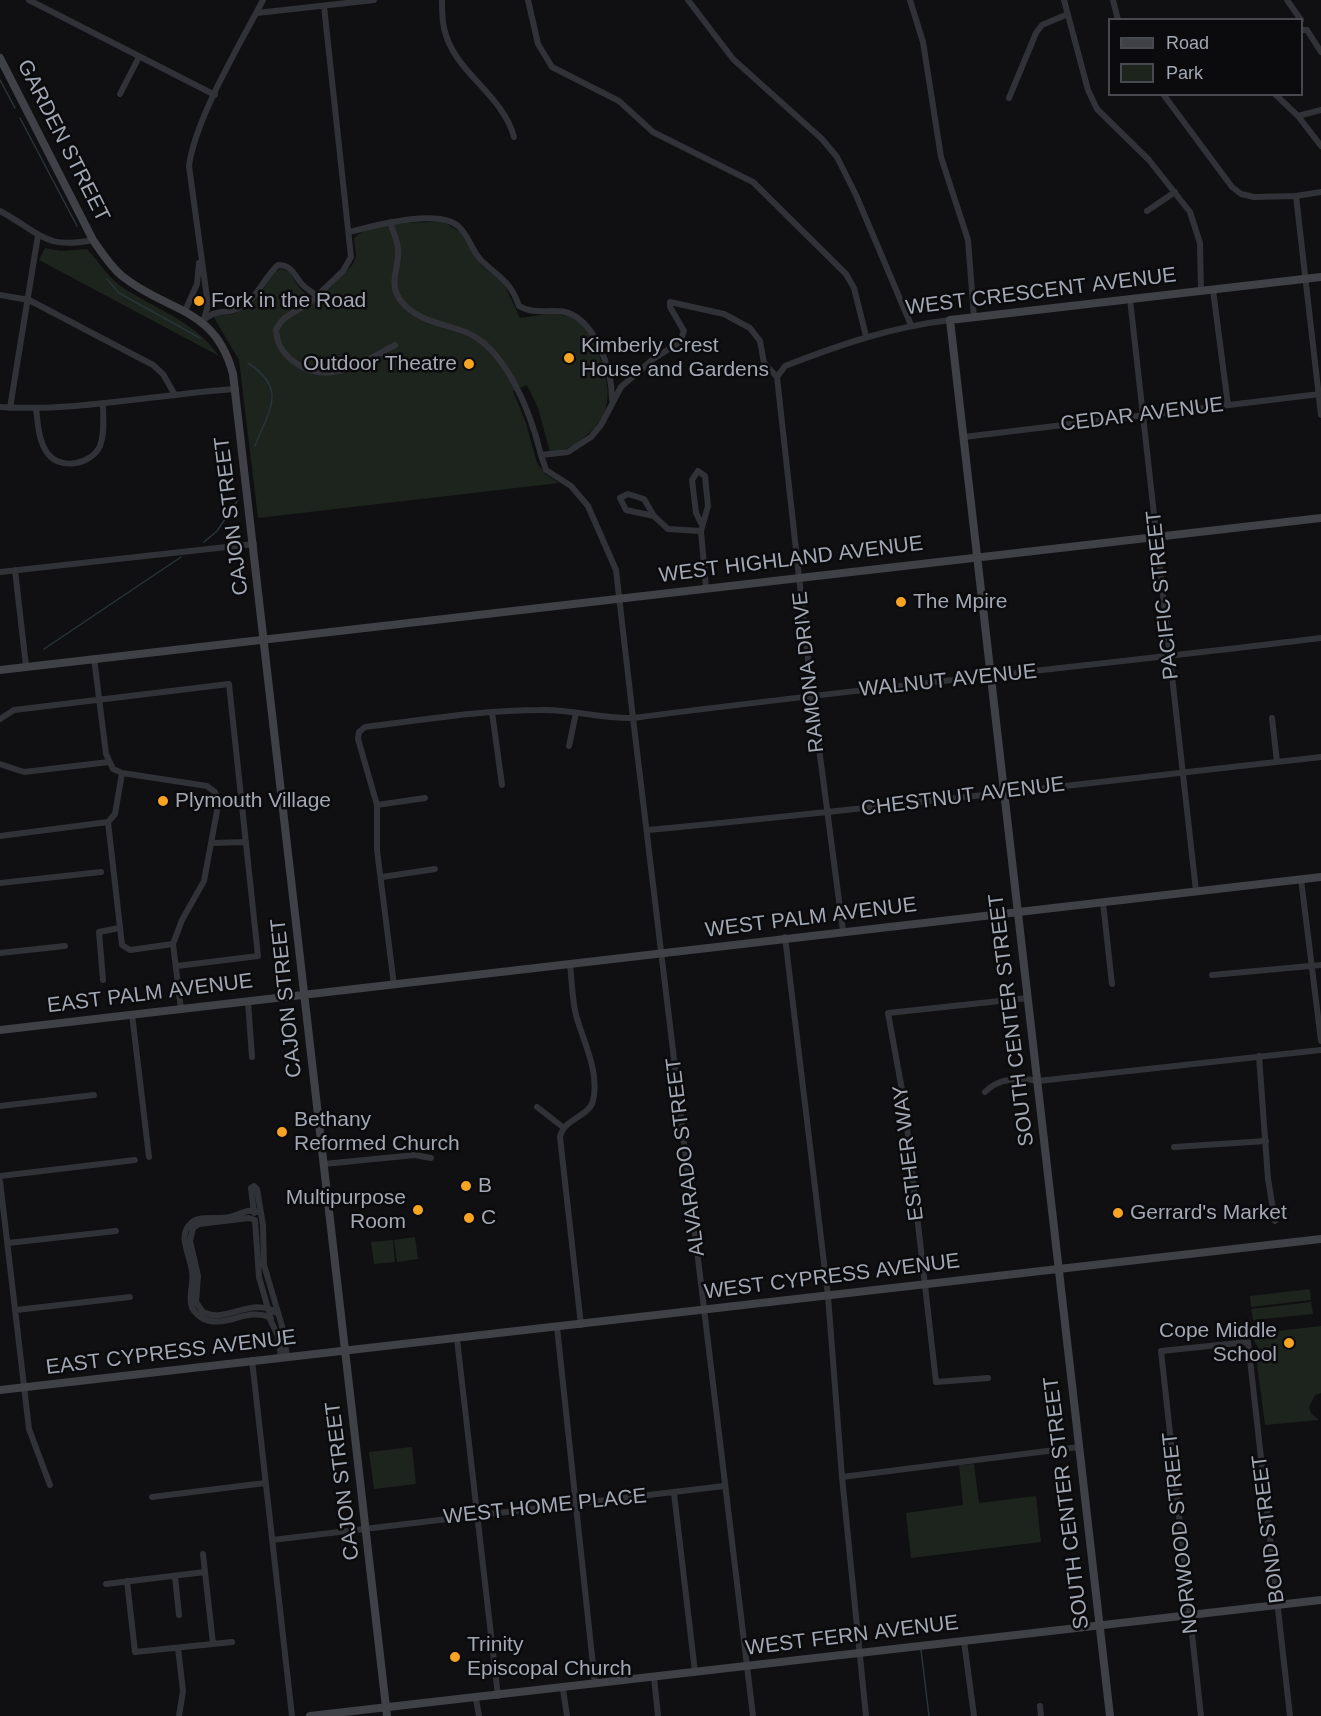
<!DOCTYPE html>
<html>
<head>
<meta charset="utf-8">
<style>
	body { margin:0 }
	#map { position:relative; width:1321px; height:1716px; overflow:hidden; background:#101012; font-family:Arial,sans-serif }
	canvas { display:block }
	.legend { position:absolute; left:1108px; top:18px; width:195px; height:78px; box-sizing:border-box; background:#0b0b0d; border:2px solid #47494f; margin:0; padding:8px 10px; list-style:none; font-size:18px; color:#a1a7b3 }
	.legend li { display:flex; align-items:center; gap:12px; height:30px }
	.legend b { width:30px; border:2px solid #47494f }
</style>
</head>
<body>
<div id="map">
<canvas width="1321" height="1716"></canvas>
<ul class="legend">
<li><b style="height:8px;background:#3f4147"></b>Road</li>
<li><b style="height:16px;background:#1c241d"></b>Park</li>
</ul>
</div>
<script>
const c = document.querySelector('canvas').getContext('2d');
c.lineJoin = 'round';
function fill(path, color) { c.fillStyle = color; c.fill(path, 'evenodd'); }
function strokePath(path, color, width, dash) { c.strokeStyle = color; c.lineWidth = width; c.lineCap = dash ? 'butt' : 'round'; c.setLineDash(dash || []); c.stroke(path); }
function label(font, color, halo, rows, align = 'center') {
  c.font = font + ' Arial,sans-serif'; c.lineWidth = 5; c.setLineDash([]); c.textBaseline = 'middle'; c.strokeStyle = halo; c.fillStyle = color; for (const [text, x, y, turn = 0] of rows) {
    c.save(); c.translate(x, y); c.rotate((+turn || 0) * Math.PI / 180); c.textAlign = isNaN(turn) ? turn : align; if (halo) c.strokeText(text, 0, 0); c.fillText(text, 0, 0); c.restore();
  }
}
fill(new Path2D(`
	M 444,222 L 460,232 L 481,265 L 504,284 L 520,318 C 538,315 558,310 574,319 C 587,325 593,340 598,352 C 610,384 615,412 587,435 C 574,446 567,450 550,452 L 538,408 L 527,385 L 513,391 L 526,423 L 537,463 L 545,474 L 559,483 L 258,518 L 239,360 L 213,316 C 250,315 256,300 274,272 L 281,269 L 290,272 C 298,287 303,295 319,300 L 353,264 L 356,256 L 354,238 C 372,220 420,223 444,222 Z
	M 45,248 L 61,251 L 87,249 C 100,263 108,278 125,289 C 160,311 195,322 219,356 L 39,260 Z
	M 415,1237 L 418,1259 L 397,1262 L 394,1240 Z
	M 393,1240 L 395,1262 L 374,1264 L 371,1242 Z
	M 1310,1289 L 1311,1300 L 1251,1307 L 1250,1296 Z
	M 1311,1302 L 1313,1314 L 1253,1320 L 1251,1309 Z
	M 1321,1326 L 1321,1393 L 1315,1395 L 1309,1407 L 1311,1413 L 1319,1420 L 1265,1425 L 1257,1365 L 1258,1347 L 1250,1334 Z
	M 412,1447 L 416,1484 L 374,1489 L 369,1452 Z
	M 974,1464 L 979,1503 L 1036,1496 L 1041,1542 L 911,1558 L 906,1513 L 963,1505 L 959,1465 Z`), '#1c241d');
strokePath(new Path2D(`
	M 0,80 L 15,108
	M 20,118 L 77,226
	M 107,279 L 119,293 L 200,338
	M 248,363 C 289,390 268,411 255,446
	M 204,542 L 217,531 L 238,500
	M 44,649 L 181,557
	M 921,1650 L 929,1716`), '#29343a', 1.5);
strokePath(new Path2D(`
	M 29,0 L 215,95
	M 442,0 C 442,9 442,19 444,28 C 453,72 503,94 514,137
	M 528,0 L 538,44 L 552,67 L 619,101 L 653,132 L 753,182 L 846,274 L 854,288 L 866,336
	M 688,0 L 733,59 L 822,139 L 837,157 L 856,195 L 911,325
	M 910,0 L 923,42 L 941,157 L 968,240 L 974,317
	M 1064,0 L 1088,90 L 1097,109 L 1149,160 L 1190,212 L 1200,243 L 1201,291
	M 1113,0 L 1118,20
	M 1287,0 L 1301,20
	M 257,13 L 374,0
	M 1302,30 L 1307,30 L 1321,52
	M 120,94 L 139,57
	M 1163,94 L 1232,187 L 1241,194 L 1254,197 L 1296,196 L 1321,415
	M 1275,94 L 1298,116 L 1321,146
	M 1009,98 L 1036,33 L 1042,25 L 1068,14
	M 1298,116 L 1321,110
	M 1296,196 L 1321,192
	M 0,211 C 41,233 44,250 93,240
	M 1147,211 L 1175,192
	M 390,222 C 393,231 397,239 398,249 C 400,268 387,283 401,301 C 417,321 441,323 463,331 C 506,346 531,414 541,455
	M 349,232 C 373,226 438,208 458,226 C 469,235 471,250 481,260 C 499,278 510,280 519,306 C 533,315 550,309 565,312 C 596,320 612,371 612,399
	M 1213,290 L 1228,405
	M 0,295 L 29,300 L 153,365 L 163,374 L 175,395
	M 317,296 C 305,311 284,311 276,330 C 277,344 282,352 293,361 C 326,388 364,362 395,345
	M 1130,299 L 1196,891
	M 185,311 L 197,284 L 199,263
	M 204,319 L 208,305 L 189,166 C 195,119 240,44 263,0
	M 202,322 C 214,308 226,315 241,307 C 257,299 264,277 278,265 C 291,265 294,274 301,283 C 305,288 312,292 317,296 L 343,271 L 351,257 L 324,6
	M 777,377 L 785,366 C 839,345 891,327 950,320
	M 0,407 C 79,412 157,394 236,389
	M 10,408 L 38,235
	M 36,408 C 38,423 38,441 48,454 C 61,470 91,465 100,446 C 105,433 103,418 103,404
	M 964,437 L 1320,394
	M 654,516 L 626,510 L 620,498 L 628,494 L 644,499 L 654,516 L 668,529 L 701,531
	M 701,523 L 696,513 L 692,480 L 698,471 L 705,476 L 708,506 L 701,531 L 706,588
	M 15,570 L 26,666
	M 0,572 L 254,544
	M 94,658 L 106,754 L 113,769 L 122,773 L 207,786 L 215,792 L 219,800 L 204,881 L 182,920 L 173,944 L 181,1009
	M 492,712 L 502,785
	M 1272,718 L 1277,762
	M 0,719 L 14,710 L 229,684 L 258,956 L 177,966
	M 569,746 L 576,713
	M 0,764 L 24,772 L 109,762
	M 122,773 L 115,814 L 108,822 L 122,945 L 130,950 L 173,944
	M 377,805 L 425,798
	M 648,830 C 873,809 1097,782 1321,757
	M 0,836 L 108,822
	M 212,843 L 246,842
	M 382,877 L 435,869
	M 1301,879 L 1321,1041
	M 0,883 L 101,872
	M 1103,903 L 1112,984
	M 785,937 L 828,1296 L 842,1477 L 866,1716
	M 0,953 L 65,946
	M 570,964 C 572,981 572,999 576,1015 C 583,1041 600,1072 593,1101 C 589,1117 564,1118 560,1137 L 581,1325
	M 1212,975 L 1321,965
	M 103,980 L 99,932 L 119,928
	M 394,985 L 377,850 L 377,805 L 358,739 L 359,732 L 365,727 C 423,720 482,710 541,710 C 572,709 601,719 633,718 C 862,688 1092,666 1321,638
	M 248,1001 L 252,1057
	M 132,1014 L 149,1157
	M 1259,1056 L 1268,1179 L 1275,1221
	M 985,1092 C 998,1078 1020,1077 1038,1081 L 1321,1050
	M 0,1106 L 94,1095
	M 537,1107 L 564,1128
	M 1174,1147 L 1266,1141
	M 324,1164 L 415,1155 L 431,1158
	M 0,1176 L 135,1160
	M 0,1181 L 29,1429 L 50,1485
	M 254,1213 L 251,1188 L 254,1186 L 257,1189 L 263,1225 L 264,1265 L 282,1326 L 287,1356
	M 261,1213 C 249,1207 242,1214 230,1217 C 218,1220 199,1214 190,1224 C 177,1237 191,1256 192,1272 C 194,1282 189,1294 191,1304 C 192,1310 197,1315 202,1318 C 224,1330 246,1307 269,1317 L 278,1336 L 281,1357
	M 8,1243 L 116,1231
	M 16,1310 L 130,1297
	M 271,1319 L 259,1277 L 255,1220 L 249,1218 L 199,1224 L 193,1228 L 190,1241 L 198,1276 L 196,1302 L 202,1311 C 224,1326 251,1295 277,1313
	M 557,1327 L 595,1684
	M 457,1339 L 498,1696
	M 252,1360 L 292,1716
	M 988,1378 L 936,1382 L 904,1101 L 888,1013 L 1028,998
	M 842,1477 L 1079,1447
	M 674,1493 L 695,1672
	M 152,1497 L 265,1483
	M 272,1540 L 724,1486
	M 203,1554 L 213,1644
	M 175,1576 L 179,1615
	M 127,1581 L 135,1652 L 232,1642
	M 106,1584 L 205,1572
	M 964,1641 L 974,1716
	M 178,1648 L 183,1691 L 179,1716
	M 654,1677 L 658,1716
	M 563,1689 L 567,1716
	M 476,1699 L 479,1716
	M 1040,1706 L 1041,1716
	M 753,1716 L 633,718 L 616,570 L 588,506 L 571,486 L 546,470 L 541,455 L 568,452 L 591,437 L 601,425 L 621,387 L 653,359 L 680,342 L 684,331 L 670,307 L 670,302 L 724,314 L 750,328 L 760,341 L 764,363 L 777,377 L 812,695 L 843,931
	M 1201,1716 L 1161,1351 L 1248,1342 L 1290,1716`), '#313237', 6);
strokePath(new Path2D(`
	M 0,58 L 93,240 C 102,253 110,266 122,276 C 168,313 215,306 233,374 L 387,1716
	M 0,670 L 1321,518
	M 0,1030 L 1321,877
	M 0,1390 L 1321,1239
	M 310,1716 L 1321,1600
	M 1110,1716 L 950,320 L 1321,277`), '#3f4147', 8);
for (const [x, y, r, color] of [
	[199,301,6,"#f7a423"],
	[569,358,6,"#f7a423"],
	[469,364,6,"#f7a423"],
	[901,602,6,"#f7a423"],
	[163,801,6,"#f7a423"],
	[282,1132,6,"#f7a423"],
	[466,1186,6,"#f7a423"],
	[418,1210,6,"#f7a423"],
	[1118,1213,6,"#f7a423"],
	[469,1218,6,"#f7a423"],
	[1289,1343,6,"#f7a423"],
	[455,1657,6,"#f7a423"]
]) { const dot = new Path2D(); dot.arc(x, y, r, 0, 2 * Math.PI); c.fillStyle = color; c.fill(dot); strokePath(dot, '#0b0b0d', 2); }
label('21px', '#a1a7b3', '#0b0b0d', [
	["GARDEN STREET",63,141,63],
	["WEST CRESCENT AVENUE",1041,292,-7],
	["CEDAR AVENUE",1142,415,-7],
	["CAJON STREET",232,516,-97],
	["WEST HIGHLAND AVENUE",791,560,-7],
	["PACIFIC STREET",1163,595,-96],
	["RAMONA DRIVE",809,672,-96],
	["WALNUT AVENUE",948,681,-6],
	["CHESTNUT AVENUE",963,797,-7],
	["WEST PALM AVENUE",811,918,-7],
	["EAST PALM AVENUE",150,994,-7],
	["CAJON STREET",287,998,-96],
	["SOUTH CENTER STREET",1012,1020,-97],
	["ESTHER WAY",909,1153,-97],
	["ALVARADO STREET",686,1157,-97],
	["WEST CYPRESS AVENUE",832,1277,-7],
	["EAST CYPRESS AVENUE",171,1353,-7],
	["CAJON STREET",343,1481,-97],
	["SOUTH CENTER STREET",1067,1503,-97],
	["WEST HOME PLACE",545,1507,-6],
	["BOND STREET",1269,1529,-97],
	["NORWOOD STREET",1181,1533,-96],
	["WEST FERN AVENUE",852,1636,-7]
]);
label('21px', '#a1a7b3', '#0b0b0d', [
	["Fork in the Road",211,301],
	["Kimberly Crest",581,346],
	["House and Gardens",581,370],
	["Outdoor Theatre",457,364,"right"],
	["The Mpire",913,602],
	["Plymouth Village",175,801],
	["Bethany",294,1120],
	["Reformed Church",294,1144],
	["B",478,1186],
	["Multipurpose",406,1198,"right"],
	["Room",406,1222,"right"],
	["Gerrard's Market",1130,1213],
	["C",481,1218],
	["Cope Middle",1277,1331,"right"],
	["School",1277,1355,"right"],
	["Trinity",467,1645],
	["Episcopal Church",467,1669]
], 'left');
</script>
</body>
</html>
